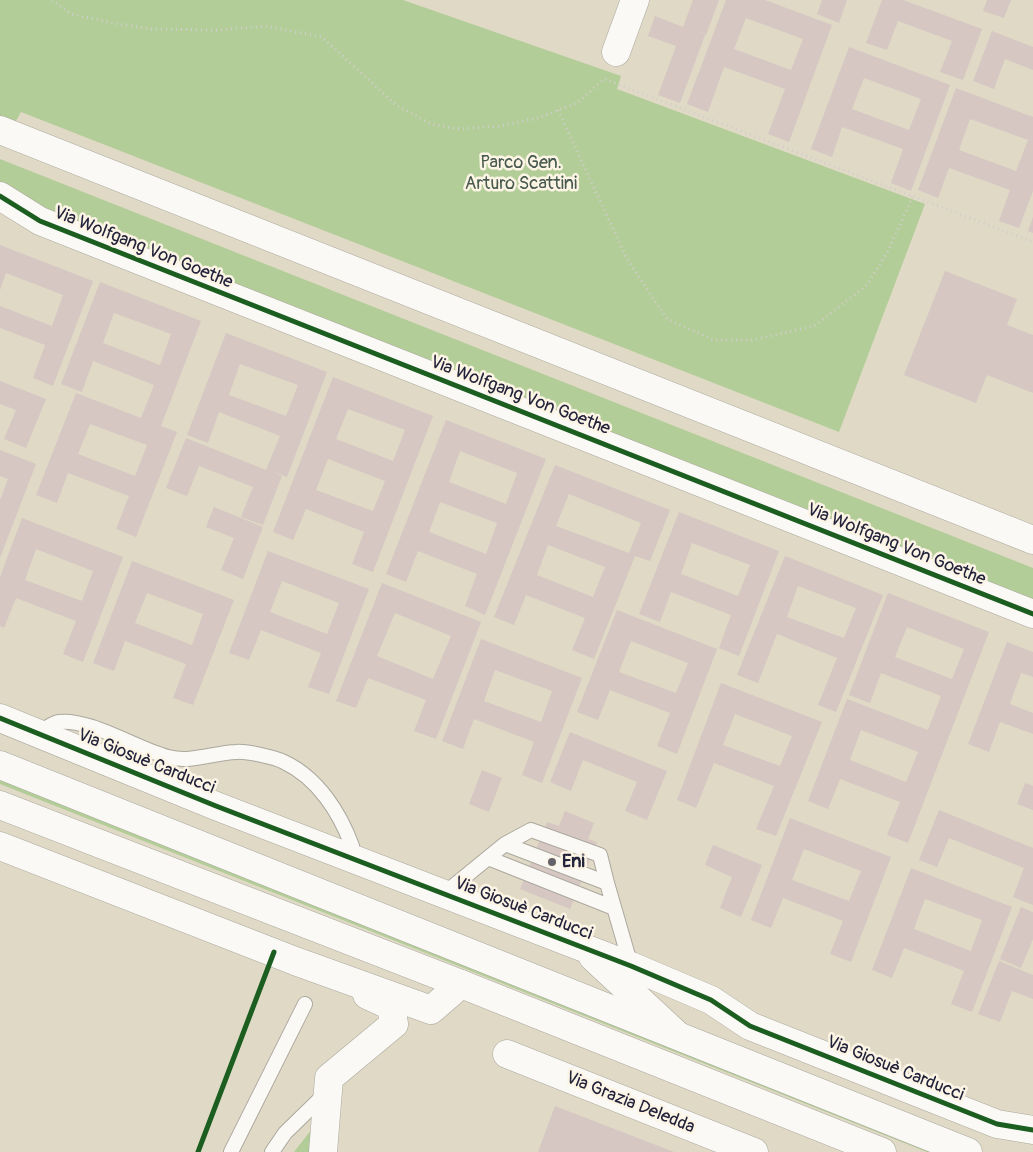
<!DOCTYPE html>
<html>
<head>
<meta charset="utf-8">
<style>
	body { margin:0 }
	canvas { display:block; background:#dfd9c5 }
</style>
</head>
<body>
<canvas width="1033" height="1152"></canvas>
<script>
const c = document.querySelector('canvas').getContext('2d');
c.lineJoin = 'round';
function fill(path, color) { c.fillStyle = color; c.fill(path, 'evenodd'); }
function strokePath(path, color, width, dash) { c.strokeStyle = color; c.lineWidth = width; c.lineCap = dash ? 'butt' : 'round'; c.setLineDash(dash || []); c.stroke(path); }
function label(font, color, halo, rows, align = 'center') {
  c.font = font + ' Pangolin,sans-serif'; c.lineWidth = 5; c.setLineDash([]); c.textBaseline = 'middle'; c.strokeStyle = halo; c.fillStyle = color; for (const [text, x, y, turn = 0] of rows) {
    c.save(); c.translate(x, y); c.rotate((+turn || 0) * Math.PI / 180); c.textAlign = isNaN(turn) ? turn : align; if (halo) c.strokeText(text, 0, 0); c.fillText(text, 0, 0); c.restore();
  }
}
fill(new Path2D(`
	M 0,0 L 403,0 L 621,76 L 617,89 L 925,204 L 839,432 L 21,112 L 16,121 L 0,130 Z
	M 0,159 L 1033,568 L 1033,603 L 38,210 L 0,186 Z
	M 0,775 L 950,1152 L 927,1152 L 0,784 Z
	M 315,1125 L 314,1152 L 294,1152 Z`), '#b3cd98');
fill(new Path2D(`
	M 693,0 L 719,0 L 706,35 L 695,30 L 705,35 L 680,103 L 658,95 L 676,46 L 648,36 L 655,16 L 683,27 Z
	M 726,0 L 765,0 L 832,25 L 789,142 L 768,134 L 785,89 L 724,67 L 708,112 L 687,104 ZM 746,18 L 803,39 L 791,70 L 734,49 Z
	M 822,0 L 847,0 L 839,23 L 817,14 Z
	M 882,0 L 903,0 L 982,29 L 963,80 L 940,72 L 952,41 L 898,21 L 887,50 L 866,43 Z
	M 987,0 L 1011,0 L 1004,18 L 983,11 Z
	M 992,31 L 1033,47 L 1033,70 L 1005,59 L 994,89 L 973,81 Z
	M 849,47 L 950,85 L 911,191 L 891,183 L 903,149 L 842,127 L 832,157 L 811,149 ZM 864,78 L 921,99 L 909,130 L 852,109 Z
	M 956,88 L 1033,117 L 1033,191 L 1019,228 L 999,221 L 1010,190 L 949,168 L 938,198 L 918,190 ZM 970,119 L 1028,140 L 1016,171 L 959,150 Z
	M 1033,217 L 1033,233 L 1028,231 Z
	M 0,245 L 93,281 L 53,386 L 33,378 L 45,345 L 0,328 L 0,306 L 52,326 L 63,295 L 6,273 L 0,290 Z
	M 945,271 L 1017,299 L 1007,325 L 1033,335 L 1033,393 L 987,375 L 976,403 L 904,375 Z
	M 100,282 L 201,321 L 161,426 L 177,432 L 136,537 L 116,529 L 129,496 L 68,473 L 57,503 L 36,495 L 76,393 L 141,418 L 154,385 L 93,361 L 82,392 L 61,384 ZM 114,313 L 171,334 L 160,365 L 103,343 ZM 90,424 L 147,445 L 135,476 L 78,454 Z
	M 226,333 L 327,372 L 287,477 L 272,471 L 282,476 L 263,525 L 241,517 L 253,487 L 199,466 L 187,496 L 166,488 L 186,438 L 266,470 L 280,436 L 219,412 L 208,443 L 187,435 ZM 240,364 L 298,385 L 286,416 L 229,395 Z
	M 333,377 L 433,416 L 373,572 L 352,564 L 364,532 L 306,509 L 293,540 L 273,532 ZM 348,409 L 405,430 L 393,461 L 336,439 ZM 328,459 L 385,481 L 373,511 L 316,490 Z
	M 0,381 L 46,399 L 26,448 L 4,439 L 16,410 L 0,404 Z
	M 446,420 L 546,459 L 485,615 L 465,606 L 477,574 L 418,551 L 406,582 L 386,574 ZM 460,451 L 517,473 L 506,504 L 449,482 ZM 440,502 L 497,523 L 486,554 L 429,532 Z
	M 0,450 L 36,464 L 0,558 L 0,500 L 8,479 L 0,476 Z
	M 555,465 L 670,510 L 650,561 L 635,556 L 594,659 L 572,650 L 585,618 L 526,595 L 514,625 L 494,617 ZM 569,494 L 641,523 L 629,553 L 556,526 ZM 548,545 L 605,567 L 593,597 L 537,575 Z
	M 214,507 L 263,527 L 243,579 L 221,570 L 234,538 L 206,527 Z
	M 679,512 L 779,551 L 739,656 L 719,648 L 731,615 L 671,592 L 660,622 L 639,614 ZM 692,543 L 750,565 L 738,596 L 681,574 Z
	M 22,518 L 123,557 L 83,662 L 63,654 L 76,621 L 16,598 L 4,628 L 0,626 L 0,577 ZM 36,549 L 93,571 L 82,601 L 25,580 Z
	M 268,551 L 369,589 L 329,694 L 308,687 L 321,653 L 261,630 L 249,660 L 229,653 ZM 282,581 L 339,603 L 327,634 L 270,612 Z
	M 785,556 L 883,595 L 836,712 L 818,705 L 837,658 L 777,634 L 758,683 L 737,675 ZM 798,586 L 856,608 L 844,638 L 787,617 Z
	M 132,561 L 234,600 L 193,705 L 173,698 L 186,664 L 125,641 L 114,671 L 93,663 ZM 147,593 L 203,614 L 192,645 L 135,623 Z
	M 382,583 L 481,622 L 436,739 L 414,731 L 426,700 L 368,678 L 356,708 L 336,701 ZM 395,613 L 451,636 L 433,679 L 377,656 Z
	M 888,593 L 989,632 L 908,843 L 887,835 L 900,802 L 840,779 L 828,809 L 808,801 L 847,699 L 928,730 L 941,696 L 881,673 L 870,703 L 849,695 ZM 907,627 L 964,649 L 952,679 L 895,657 ZM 861,730 L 918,752 L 906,782 L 850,760 Z
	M 617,610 L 717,649 L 677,754 L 657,746 L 670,713 L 610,690 L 598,720 L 577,712 ZM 631,641 L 688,663 L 676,693 L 619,672 Z
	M 481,639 L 582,678 L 542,783 L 522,775 L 534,742 L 474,719 L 463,749 L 442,741 ZM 495,670 L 552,691 L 541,722 L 484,701 Z
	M 1007,642 L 1033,652 L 1033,677 L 1021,673 L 1010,704 L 1033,713 L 1033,734 L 1000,722 L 989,752 L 968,744 Z
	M 721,683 L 822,722 L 776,836 L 756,829 L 774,786 L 714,763 L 696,808 L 677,800 ZM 735,714 L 792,736 L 780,766 L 723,745 Z
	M 570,732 L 667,771 L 647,820 L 625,811 L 637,782 L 583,760 L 571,791 L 550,782 Z
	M 482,770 L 502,778 L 489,812 L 469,804 Z
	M 1025,783 L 1033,786 L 1033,810 L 1017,804 Z
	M 939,810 L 1033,848 L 1033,905 L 1013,897 L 1024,868 L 949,838 L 937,867 L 919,860 Z
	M 565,811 L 594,823 L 588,839 L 597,842 L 570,909 L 520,889 L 547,822 L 559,826 Z
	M 790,818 L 891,857 L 851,962 L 830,954 L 843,921 L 783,898 L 771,928 L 751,920 ZM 804,849 L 861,871 L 849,901 L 792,880 Z
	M 713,845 L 762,865 L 741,917 L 720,908 L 732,877 L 705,865 Z
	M 911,868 L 1012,907 L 972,1012 L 951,1004 L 964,971 L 904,948 L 892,978 L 872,970 ZM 925,899 L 982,920 L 971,951 L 914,929 Z
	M 1021,907 L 1033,912 L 1033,939 L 1021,968 L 1000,959 Z
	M 999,961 L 1033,975 L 1033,999 L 1012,991 L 1000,1022 L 978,1014 Z
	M 555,1106 L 674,1152 L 538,1152 Z`), '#d6c7c3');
const lane = new Path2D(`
	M 39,732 C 45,729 53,723 59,722 C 89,718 137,749 168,757 C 191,763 213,753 236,752 C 245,751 275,757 284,762 C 318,778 340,813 352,846
	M 505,844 L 531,830 L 600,855 L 607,883
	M 488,858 L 614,908
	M 445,893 L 505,844 L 607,883 L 631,966
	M 231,1152 L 305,1004
	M 272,1152 L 285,1133 L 325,1094`);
const street = new Path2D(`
	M 616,52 L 635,0
	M 0,130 L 1033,540
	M 0,196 L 40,221 L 1033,614
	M 0,718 L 216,806 L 631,966 L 711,1000 L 750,1026 L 997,1124 L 1033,1130
	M 0,846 L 295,961 L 431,1010 L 461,984
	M 593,957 L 677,1035
	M 507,1054 L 754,1152
	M 323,1152 L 329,1078 L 394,1024 L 391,1006 L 367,995`);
const secondary = new Path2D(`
	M 0,765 L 968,1152
	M 0,805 L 461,984 L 882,1152`);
strokePath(lane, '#aca89e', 16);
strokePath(street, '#aca89e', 29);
strokePath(secondary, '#aca89e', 29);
strokePath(new Path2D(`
	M 52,0 L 71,14 L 112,23 L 151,29 L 219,30 L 265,26 L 322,37 L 396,105 L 431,124 L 457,129 L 500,126 L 538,118 L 577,103 L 604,79 L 1033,242
	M 558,110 L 627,259 L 667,319 L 714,340 L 752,340 L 814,326 L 867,285 L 888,251 L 913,196`), '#d0cecb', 3, [1, 4]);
strokePath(lane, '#faf9f6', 14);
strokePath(street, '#faf9f6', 28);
strokePath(secondary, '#faf9f6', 28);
strokePath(new Path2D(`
	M 0,196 L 40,221 L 1033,614
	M 0,718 L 216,806 L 631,966 L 711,1000 L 750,1026 L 997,1124 L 1033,1130
	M 198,1152 L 274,952`), '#1b5e20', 5);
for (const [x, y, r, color] of [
	[552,862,5,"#64626b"]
]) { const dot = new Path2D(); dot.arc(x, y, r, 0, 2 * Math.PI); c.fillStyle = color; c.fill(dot); strokePath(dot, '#fcf5e5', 2); }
label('18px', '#485a4f', '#fcf5e5', [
	["Parco Gen.",521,163],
	["Arturo Scattini",521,184]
]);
label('18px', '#22223b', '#fcf5e5', [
	["Via Wolfgang Von Goethe",143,248,22],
	["Via Wolfgang Von Goethe",520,396,21],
	["Via Wolfgang Von Goethe",896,545,22],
	["Via Giosuè Carducci",146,762,22],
	["Via Giosuè Carducci",523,909,21],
	["Via Giosuè Carducci",895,1069,22],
	["Via Grazia Deledda",630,1103,22]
]);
label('bold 18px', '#22223b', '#fcf5e5', [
	["Eni",562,862]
], 'left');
</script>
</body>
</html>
